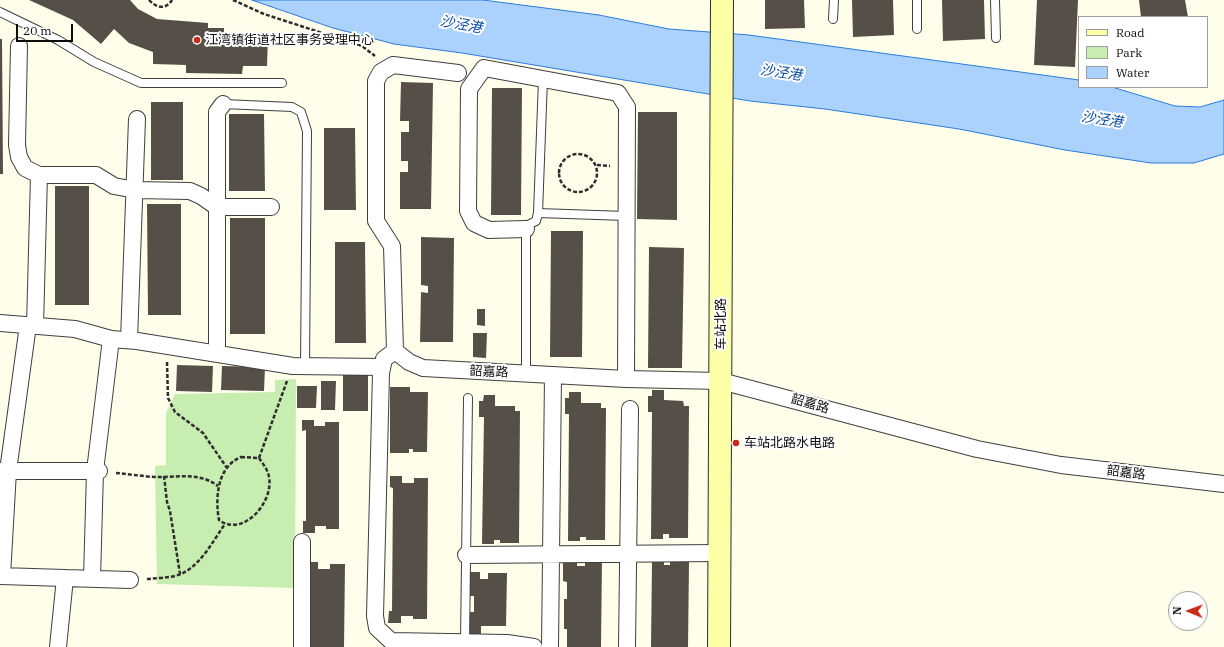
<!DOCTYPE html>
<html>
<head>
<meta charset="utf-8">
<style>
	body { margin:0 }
	#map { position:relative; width:1224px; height:647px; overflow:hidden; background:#fffeeb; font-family:"IBM Plex Serif",serif }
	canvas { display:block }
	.legend { position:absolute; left:1078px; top:16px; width:130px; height:72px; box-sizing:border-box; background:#fff; border:1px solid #9e9e9e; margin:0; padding:5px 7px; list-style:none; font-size:12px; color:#0c0c0c }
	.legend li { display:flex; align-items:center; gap:8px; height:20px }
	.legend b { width:20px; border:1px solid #9e9e9e }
	.north { position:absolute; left:1168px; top:591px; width:40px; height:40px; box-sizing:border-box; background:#fff; border:1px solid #9e9e9e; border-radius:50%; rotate:271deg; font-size:11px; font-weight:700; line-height:16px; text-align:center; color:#0c0c0c }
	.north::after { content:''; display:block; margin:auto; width:14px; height:18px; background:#c82918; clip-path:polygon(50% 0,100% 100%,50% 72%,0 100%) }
	.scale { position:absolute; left:16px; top:24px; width:57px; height:18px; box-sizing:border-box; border:2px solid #0c0c0c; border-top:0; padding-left:5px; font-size:12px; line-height:14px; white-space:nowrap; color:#0c0c0c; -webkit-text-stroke:3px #fff; paint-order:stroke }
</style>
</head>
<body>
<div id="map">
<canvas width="1224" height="647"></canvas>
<ul class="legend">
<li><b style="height:5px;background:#fcffa6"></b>Road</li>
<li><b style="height:11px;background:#c8edb1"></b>Park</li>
<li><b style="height:11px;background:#abd2fc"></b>Water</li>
</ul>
<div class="north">N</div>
<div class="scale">20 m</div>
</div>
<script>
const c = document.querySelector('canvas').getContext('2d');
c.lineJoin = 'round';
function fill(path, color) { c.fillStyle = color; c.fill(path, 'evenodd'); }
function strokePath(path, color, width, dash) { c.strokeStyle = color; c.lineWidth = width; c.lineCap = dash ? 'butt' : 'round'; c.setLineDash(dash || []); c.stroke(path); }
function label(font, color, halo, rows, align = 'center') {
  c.font = font + ' "IBM Plex Serif","Noto Sans SC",serif'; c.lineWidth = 4; c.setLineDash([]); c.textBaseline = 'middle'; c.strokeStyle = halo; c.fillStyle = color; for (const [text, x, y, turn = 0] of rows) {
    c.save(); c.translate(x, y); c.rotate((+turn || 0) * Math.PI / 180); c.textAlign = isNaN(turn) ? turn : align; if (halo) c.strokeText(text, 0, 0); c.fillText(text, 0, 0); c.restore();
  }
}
fill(new Path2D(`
	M 296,379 L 295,588 L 157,584 L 155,466 L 166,465 L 166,413 L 175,394 L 275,392 L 275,380 Z`), '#c8edb1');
const water = new Path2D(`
	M 252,0 L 483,0 L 599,15 L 669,29 L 749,35 L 1079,80 L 1079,87 L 1112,87 L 1175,106 L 1200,107 L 1224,100 L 1224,154 L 1194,163 L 1151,163 L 1065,150 L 959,129 L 825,109 L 750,101 L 462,53 L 394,44 L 333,28 Z`);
fill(water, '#abd2fc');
strokePath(water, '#2b7bd9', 1);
fill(new Path2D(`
	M 29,0 L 130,0 L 138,9 L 157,19 L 208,23 L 208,28 L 224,28 L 224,36 L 268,37 L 267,66 L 243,66 L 242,74 L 186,73 L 186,65 L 153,64 L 153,52 L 129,43 L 114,29 L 101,44 L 73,20 Z
	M 765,0 L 804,0 L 805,28 L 765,29 Z
	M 852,0 L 893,0 L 894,35 L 853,37 Z
	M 942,0 L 984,0 L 985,39 L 943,41 Z
	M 1037,0 L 1078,0 L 1075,67 L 1034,65 Z
	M 1139,0 L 1185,0 L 1188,17 L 1141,17 Z
	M 0,39 L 2,39 L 3,174 L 0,174 Z
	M 401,82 L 433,83 L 431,209 L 400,209 L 400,172 L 408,172 L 408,161 L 401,161 L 401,132 L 409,132 L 409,121 L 400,121 Z
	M 492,88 L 522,88 L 521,215 L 491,215 Z
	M 151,102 L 183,102 L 183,180 L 151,180 Z
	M 638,112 L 677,112 L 677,220 L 637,219 Z
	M 229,114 L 264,114 L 265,191 L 229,191 Z
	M 324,128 L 355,128 L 356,210 L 324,210 Z
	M 55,186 L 89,186 L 89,305 L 55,305 Z
	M 147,204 L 181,204 L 181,315 L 148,315 Z
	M 230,218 L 265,218 L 265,334 L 230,334 Z
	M 551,231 L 583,231 L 582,357 L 550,357 Z
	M 421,237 L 454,238 L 453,342 L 420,342 L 421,292 L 428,293 L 428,286 L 421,285 Z
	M 335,242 L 365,242 L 366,343 L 335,343 Z
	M 649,247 L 684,248 L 682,368 L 648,368 Z
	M 477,309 L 485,309 L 485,326 L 477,325 Z
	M 473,333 L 487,333 L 486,358 L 473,357 Z
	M 177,365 L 213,366 L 212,392 L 176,391 Z
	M 222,366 L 265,367 L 264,391 L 221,390 Z
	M 343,372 L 368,372 L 368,411 L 343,411 Z
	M 321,381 L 336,381 L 335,410 L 321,410 Z
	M 297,386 L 317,386 L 316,408 L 297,408 Z
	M 390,387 L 410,387 L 410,392 L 428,392 L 427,452 L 413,452 L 413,449 L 409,449 L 409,453 L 390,453 Z
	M 652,390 L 664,390 L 664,400 L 683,401 L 684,406 L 689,406 L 688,538 L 669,538 L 669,534 L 663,534 L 663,539 L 651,539 L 652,412 L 648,412 L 648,396 L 652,396 Z
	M 569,392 L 581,392 L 581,403 L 601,403 L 601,408 L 606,408 L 605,540 L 586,540 L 586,537 L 580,537 L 580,541 L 568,541 L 569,414 L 565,414 L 565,398 L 569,398 Z
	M 484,395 L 495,395 L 495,406 L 515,406 L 515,411 L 520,411 L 519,543 L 500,543 L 500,540 L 494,540 L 494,544 L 482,544 L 484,417 L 479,417 L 479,401 L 483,401 Z
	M 302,420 L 314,420 L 314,426 L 325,426 L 325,422 L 339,422 L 339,529 L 326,529 L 326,526 L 315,526 L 315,533 L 303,533 L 303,521 L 306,521 L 306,430 L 302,431 Z
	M 390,476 L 402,476 L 402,483 L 414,483 L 414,478 L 428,478 L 427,619 L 413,619 L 413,616 L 401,616 L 401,623 L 388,623 L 389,611 L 392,611 L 393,488 L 390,487 Z
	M 585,559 L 602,559 L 601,647 L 567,647 L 567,629 L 564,629 L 564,599 L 567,599 L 567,582 L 563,581 L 563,560 L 577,560 L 577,566 L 585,566 Z
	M 652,561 L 664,561 L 664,565 L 670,565 L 670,562 L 689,562 L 688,647 L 651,647 Z
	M 306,562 L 318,562 L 318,569 L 330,569 L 330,564 L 345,564 L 344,647 L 309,647 Z
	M 469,572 L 480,572 L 480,579 L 488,579 L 488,573 L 507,573 L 506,626 L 481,626 L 481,638 L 467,638 L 467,612 L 474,612 L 474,596 L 469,596 Z`), '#564f48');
const lane = new Path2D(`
	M 917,0 L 917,29
	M 995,0 L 996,38
	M 0,12 L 58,40 L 94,62 L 141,83 L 282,83
	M 833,19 L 834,0
	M 223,104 L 292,107 L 301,112 L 307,131 L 305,366
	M 538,213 L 626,216
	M 526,373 L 526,229 L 528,225 L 536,221 L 538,213 L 543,79
	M 465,642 L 468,398`);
const street = new Path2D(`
	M 19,46 L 17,145 L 19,157 L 25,168 L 39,175 L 96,175 L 114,186 L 135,190 L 190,191 L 201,196 L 217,207 L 271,207
	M 526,229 L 489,230 L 474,223 L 468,211 L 469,89 L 484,68 L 618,93 L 627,107 L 626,379
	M 0,323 L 75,329 L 111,339 L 137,341 L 293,366 L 382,367
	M 35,326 L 39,175
	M 129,340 L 137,119
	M 395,351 L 409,362 L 423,368 L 626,379 L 721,381 L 977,449 L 1061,465 L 1224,484
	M 395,351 L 384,359 L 381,373 L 375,616 L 377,628 L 391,641 L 507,643 L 534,647
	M 395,351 L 392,246 L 376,221 L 376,81 L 381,72 L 393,65 L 458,73
	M 217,354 L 217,112 L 223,104
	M 0,471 L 99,471
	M 302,542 L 302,647
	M 466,555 L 719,553
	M 0,576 L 130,580
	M 2,576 L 8,471 L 28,325
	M 92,579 L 95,471 L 111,339
	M 58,647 L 65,578
	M 550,647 L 553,375
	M 627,647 L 630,409`);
const secondary = new Path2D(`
	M 719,647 L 722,0`);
strokePath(lane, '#3f3f3f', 10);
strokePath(street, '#3f3f3f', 18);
strokePath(secondary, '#2e2e2e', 24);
strokePath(new Path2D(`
	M 149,0 C 156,8 166,10 172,0
	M 233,0 L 264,14 L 362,46 L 375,56
	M559 173a19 19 0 1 1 38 0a19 19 0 1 1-38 0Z
	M 597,165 L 610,166
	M 167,362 L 168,398 L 175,412 L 203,433 L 227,468
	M 241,457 L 259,458 C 263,464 268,470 269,477 C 274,502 243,538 219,520 C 215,498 217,467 241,457 Z
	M 259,458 L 287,381
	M 116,473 C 128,474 141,476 154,477 C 176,478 198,471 218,486
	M 164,476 L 167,502 L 170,511 L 180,574
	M 147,579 C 158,578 171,578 181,574 C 201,565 213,541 225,524`), '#2e2e2e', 2.5, [4, 2]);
strokePath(lane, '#fff', 8);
strokePath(street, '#fff', 16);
strokePath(secondary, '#fcffa6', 22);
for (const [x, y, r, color] of [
	[197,40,4,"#c82918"],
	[736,443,4,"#c82918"]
]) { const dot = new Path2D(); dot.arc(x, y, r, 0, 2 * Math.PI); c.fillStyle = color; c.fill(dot); strokePath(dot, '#fff', 1.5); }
label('13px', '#0c0c0c', '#fff', [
	["江湾镇街道社区事务受理中心",205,40],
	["车站北路水电路",744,443]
], 'left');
label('13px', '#0c0c0c', '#fff', [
	["车站北路",721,324,-90],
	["韶嘉路",489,372,3],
	["韶嘉路",810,404,16],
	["韶嘉路",1126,473,7]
]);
label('italic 14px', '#0b4da8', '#fff', [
	["沙泾港",461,25,10],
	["沙泾港",781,73,8],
	["沙泾港",1102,120,8]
]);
</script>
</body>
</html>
